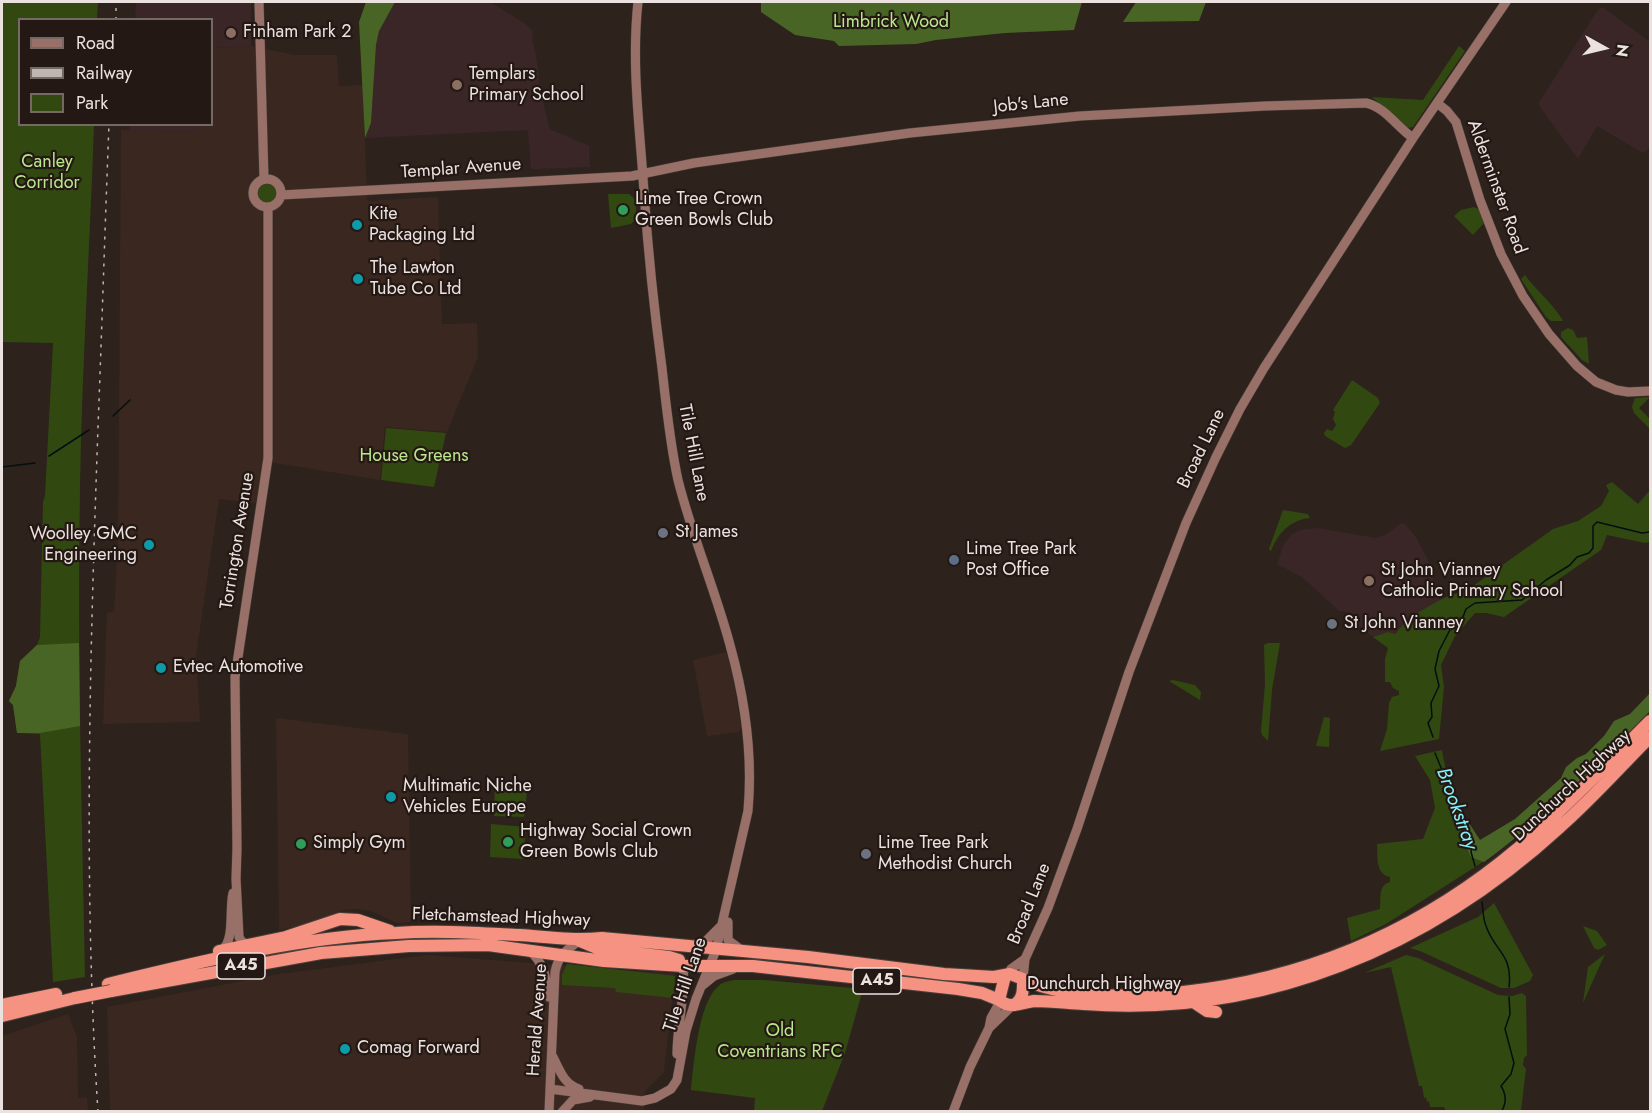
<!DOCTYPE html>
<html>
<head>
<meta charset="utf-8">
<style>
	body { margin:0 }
	#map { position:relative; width:1652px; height:1113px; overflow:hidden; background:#2e221d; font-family:Jost,sans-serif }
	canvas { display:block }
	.frame { position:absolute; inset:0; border:3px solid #ebe2df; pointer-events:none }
	.legend { position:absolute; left:18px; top:18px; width:195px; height:108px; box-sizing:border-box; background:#241814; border:2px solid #746965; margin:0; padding:8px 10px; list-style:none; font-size:18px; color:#ebe2df }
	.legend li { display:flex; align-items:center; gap:12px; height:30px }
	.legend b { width:30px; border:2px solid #746965 }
	.north { position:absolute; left:1574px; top:18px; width:60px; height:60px; -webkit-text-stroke:4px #241814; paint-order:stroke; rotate:98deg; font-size:16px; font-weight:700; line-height:24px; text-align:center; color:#ebe2df }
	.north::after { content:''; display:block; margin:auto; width:21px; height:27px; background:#ebe2df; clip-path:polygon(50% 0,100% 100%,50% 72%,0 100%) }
</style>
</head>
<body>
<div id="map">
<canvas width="1652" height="1113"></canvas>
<div class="frame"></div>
<ul class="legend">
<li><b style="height:8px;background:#987067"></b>Road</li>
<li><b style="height:8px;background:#bfb5b2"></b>Railway</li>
<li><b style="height:16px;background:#314911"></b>Park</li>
</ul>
<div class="north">N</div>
</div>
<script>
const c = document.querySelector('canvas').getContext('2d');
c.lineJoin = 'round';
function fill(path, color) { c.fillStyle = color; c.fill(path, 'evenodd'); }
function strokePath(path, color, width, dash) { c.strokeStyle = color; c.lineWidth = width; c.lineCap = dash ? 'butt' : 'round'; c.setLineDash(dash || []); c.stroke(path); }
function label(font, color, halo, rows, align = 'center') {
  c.font = font + ' Jost,sans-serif'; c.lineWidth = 4.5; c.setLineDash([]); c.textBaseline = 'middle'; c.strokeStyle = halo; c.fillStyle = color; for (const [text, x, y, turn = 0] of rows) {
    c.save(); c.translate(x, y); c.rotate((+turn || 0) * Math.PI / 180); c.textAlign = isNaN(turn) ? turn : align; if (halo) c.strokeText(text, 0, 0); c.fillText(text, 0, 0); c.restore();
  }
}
fill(new Path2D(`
	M 251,46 L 295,55 L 337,55 L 339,86 L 363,85 L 367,201 L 438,197 L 442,324 L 477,323 L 478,357 L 447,432 L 385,427 L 380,480 L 263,461 L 256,503 L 219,499 L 196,655 L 200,722 L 103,724 L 107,613 L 114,611 L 118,540 L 121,130 L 197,132 L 197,125 L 212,124 L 212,48 Z
	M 726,652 L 732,671 L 741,727 L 739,732 L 707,736 L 693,660 Z
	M 276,718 L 408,734 L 411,922 L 397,923 L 371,911 L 356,909 L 343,910 L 313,923 L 279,930 Z
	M 427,955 L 675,974 L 664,1072 L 645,1091 L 644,1111 L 110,1111 L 107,1007 L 279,974 Z
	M 68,1014 L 77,1037 L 78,1098 L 87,1097 L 88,1111 L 2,1111 L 2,1036 Z`), '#3a2720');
fill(new Path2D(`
	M 136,2 L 251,2 L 251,46 L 212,48 L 212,20 L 135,19 Z
	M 395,2 L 490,2 L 527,25 L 533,31 L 532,39 L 536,55 L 541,94 L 550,129 L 589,146 L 590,167 L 531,169 L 528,130 L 365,138 L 371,123 L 376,45 L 379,30 Z
	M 1600,8 L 1604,8 L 1650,42 L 1650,148 L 1643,153 L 1597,126 L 1578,159 L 1538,104 L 1597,11 Z
	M 130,125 L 197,125 L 198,132 L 129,131 Z
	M 1404,523 L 1416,537 L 1427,558 L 1433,578 L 1433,583 L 1428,586 L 1431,595 L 1438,597 L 1441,600 L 1401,626 L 1396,634 L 1388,632 L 1373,637 L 1349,618 L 1350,612 L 1339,611 L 1302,577 L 1277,564 L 1284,544 L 1292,534 L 1300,530 L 1317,528 L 1376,538 L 1387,534 L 1400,524 Z`), '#3a2627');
fill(new Path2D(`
	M 2,2 L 98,2 L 97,19 L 20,20 L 20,124 L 94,125 C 90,245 82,366 80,487 C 77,650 82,813 85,977 L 53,982 L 40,734 L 17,733 L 13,705 L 9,701 L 16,686 L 20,661 L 37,645 L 40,637 L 43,502 L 45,496 L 53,343 L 2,342 Z
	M 1459,46 L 1465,51 L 1413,127 L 1407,128 L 1403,125 L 1372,97 L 1423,100 Z
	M257 194a10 10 0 1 1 20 0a10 10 0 1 1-20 0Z
	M 608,194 L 629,194 L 636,200 L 636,219 L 631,224 L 611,228 Z
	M 1474,207 L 1480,210 L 1484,223 L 1473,235 L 1454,216 L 1461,210 Z
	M 1525,275 C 1536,290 1555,306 1563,321 L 1551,321 L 1546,317 L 1521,279 Z
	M 1568,328 L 1573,330 L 1577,338 L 1587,337 L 1589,364 L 1582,360 L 1561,337 L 1561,332 Z
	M 1352,380 L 1378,398 L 1380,403 L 1351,445 L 1345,448 L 1325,436 L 1324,433 L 1327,429 L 1332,431 L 1336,425 L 1333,419 L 1335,412 L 1333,410 Z
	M 1650,397 L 1639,408 L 1650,419 L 1650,429 L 1634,413 L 1632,407 L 1635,398 Z
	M 386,428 L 446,433 L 434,487 L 381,480 Z
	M 1612,482 L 1638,504 L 1650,490 L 1650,542 L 1645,543 L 1607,535 L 1601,550 L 1504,617 L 1486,613 L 1475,613 L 1455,636 L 1441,665 L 1444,687 L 1439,739 L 1380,751 L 1387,729 L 1389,703 L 1392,697 L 1399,695 L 1399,691 L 1393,688 L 1390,682 L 1385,682 L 1385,659 L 1388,648 L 1373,637 L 1388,632 L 1396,634 C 1404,619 1427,607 1442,599 C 1452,594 1463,592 1473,586 L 1553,529 L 1578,521 L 1601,506 L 1609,491 L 1606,485 Z
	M 1283,510 L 1308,514 L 1310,518 C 1290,520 1278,533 1271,551 L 1269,549 Z
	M 1268,643 L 1280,643 L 1272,690 L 1268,741 L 1262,735 L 1261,731 L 1265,684 L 1264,645 Z
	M 1173,680 L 1195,685 L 1201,692 L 1200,700 L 1169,681 Z
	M 1324,717 L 1330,718 L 1329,747 L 1316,746 Z
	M 1442,750 C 1445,771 1453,795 1462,813 C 1470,829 1481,842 1489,858 L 1386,924 L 1351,941 L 1347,918 L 1380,909 C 1381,898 1378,885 1390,882 L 1390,877 C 1375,874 1378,856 1377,844 L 1423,839 L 1435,808 L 1430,780 L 1415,756 Z
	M 495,782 L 528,783 L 524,817 L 494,816 Z
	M 491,824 L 526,827 L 523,859 L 490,857 Z
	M 1494,903 L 1533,975 L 1530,981 L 1514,988 L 1501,988 L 1420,951 L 1410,948 L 1478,917 Z
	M 1583,926 L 1597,931 L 1607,945 L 1598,950 L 1594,948 Z
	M 1605,954 L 1583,1003 L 1588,967 Z
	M 1406,955 L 1418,958 L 1498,995 L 1512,996 L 1522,993 L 1526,996 L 1527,1055 L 1524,1058 L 1523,1065 L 1526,1069 L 1521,1111 L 1446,1111 L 1444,1107 L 1430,1107 L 1429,1101 L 1427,1102 L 1426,1097 L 1424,1098 L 1422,1086 L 1419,1086 L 1391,967 L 1364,973 Z
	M 567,964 L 675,976 L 674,998 L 616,992 L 615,988 L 562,985 L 562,975 Z
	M 734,980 L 764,980 L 863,989 L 845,1053 L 822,1111 L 754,1111 L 755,1098 L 691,1090 C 694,1065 698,999 721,984 C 724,982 730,981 734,980 Z`), '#314911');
fill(new Path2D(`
	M 366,2 L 395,2 L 379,31 L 376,45 L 371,123 L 365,138 L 359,22 Z
	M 761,2 L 1082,2 L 1074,30 L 1005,33 L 936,40 L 916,44 L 839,46 L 834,41 L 795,35 L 761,12 Z
	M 1136,2 L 1206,2 L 1199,21 L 1123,22 Z
	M 79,643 L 80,726 L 40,733 L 17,733 L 13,705 L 9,701 L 16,686 L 20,661 L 37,645 Z
	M 1650,693 L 1650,711 C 1597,764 1545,818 1484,862 L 1471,857 C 1466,845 1460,832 1467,820 L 1480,840 L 1515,819 L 1561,778 L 1566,767 L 1577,758 L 1586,754 L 1604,736 L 1614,721 L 1630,714 Z`), '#486526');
strokePath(new Path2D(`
	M 113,416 L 130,400
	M 49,456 L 89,430
	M 2,467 L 35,463
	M 1433,737 L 1428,723 L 1432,717 L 1431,703 L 1439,686 L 1435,669 L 1439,651 L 1453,624 L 1461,622 L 1466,609 L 1475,603 L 1522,600 L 1546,580 L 1570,565 L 1577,557 L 1589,553 L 1593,548 L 1593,526 L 1597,522 L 1642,533 L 1650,532
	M 1435,753 L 1444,775 L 1451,803 L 1467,841 L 1472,845 L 1471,852 L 1475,866
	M 1482,902 C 1483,910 1483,919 1486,926 C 1495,952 1513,954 1509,987
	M 1501,1112 C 1507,1103 1506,1094 1501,1086 L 1511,1074 L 1514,1063 L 1505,1029 L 1510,1014 L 1509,997`), '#030f10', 1.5);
const secondary = new Path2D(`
	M 259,2 L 264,179
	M 1437,103 L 1447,111 L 1456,122 L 1480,200 L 1501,254 L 1523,296 L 1549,334 L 1577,366 L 1596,382 L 1616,390 L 1628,392 L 1650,391
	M253 193a14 14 0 1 1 28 0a14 14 0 1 1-28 0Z
	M 281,195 L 632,176 L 694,163 L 910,133 L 1080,116 L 1265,106 L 1366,103 C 1385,107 1397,127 1413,138
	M 728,922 L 728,940 L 740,949
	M 247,944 L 242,942 L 239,937 L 236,879 L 237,848 L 235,677 L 268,458 L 268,207
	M 696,945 L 705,942 L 720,927
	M 222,950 C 235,940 229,910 233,893
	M 530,951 C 545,964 546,979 549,997
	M 1007,975 L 1011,969 L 1025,959
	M 1023,978 L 1025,959 L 1048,908 L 1077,829 L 1129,672 L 1186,523 L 1216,457 L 1240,409 L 1264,368 L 1413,138 L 1506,2
	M 703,985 L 714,976 L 733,969
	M 989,1028 L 1013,1005
	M 677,1054 C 677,1025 686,994 683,966
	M 553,1057 C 560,1071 564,1084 579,1089
	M 550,1089 L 642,1101 L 655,1098 L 671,1089 L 677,1080 L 686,1031 L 696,999 L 716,950 L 748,811 C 753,755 745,699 730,645 C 715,589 692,536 678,480 C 670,444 666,405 662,368 C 654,309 648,251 644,192 C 640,129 631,65 638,2
	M 549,1112 L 555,972 C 558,956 566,950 579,941
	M 562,1112 L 573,1100 L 590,1097
	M 953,1112 L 970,1067 L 989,1028 L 991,1018 L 1000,1002`);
const highway = new Path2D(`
	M 580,941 L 599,949 L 669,957 L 679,960
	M 219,951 L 286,937 L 340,919 L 358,920 L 390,931
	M 1005,976 L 999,1000 C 1003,1003 1006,1005 1011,1005 C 1019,1005 1026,1002 1034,1001 C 1050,1001 1067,1003 1084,1004 C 1263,1018 1429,947 1560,827 C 1592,799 1620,767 1650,737
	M 1023,979 C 1061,998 1119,997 1161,994 C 1279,985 1389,945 1484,875 C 1545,830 1597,774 1650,721
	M 108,984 C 202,961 299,937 396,933 C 437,930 479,933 520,935 C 547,937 574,941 602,938 L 808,957 L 944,974 L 994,977 L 1010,974 L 1023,979 C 1023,989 1024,999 1014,1005
	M 111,991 L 321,953 L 409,946 L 488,945 L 604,961 L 683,966 L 753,966 L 958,989 L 982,993 L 999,1000
	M 1195,1003 L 1207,1011 L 1216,1012
	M 2,1005 L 56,994
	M 2,1016 L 75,998`);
strokePath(secondary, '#493f3b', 10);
strokePath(highway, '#493f3b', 14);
strokePath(secondary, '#987067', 9);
strokePath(highway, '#f69282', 12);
strokePath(new Path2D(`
	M 116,20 L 116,2
	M 98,1112 C 83,883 90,655 98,427 C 102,326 105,225 109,124`), '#bfb5b2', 1.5, [3, 6]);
const highwayBridge = new Path2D(`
	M 75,998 L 111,991`);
strokePath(highwayBridge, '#493f3b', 14, []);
strokePath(highwayBridge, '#f69282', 12);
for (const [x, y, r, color] of [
	[231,33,6,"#8d6e63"],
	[457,85,6,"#8d6e63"],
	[623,210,6,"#2e9e5b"],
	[357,225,6,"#0f9aa8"],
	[358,279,6,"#0f9aa8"],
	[663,533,6,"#6b7280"],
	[149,545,6,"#0f9aa8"],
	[954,560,6,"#5c6f8a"],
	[1369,581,6,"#8d6e63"],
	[1332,624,6,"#6b7280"],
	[161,668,6,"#0f9aa8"],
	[391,797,6,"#0f9aa8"],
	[508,842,6,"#2e9e5b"],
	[301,844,6,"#2e9e5b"],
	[866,854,6,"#6b7280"],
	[345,1049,6,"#0f9aa8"]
]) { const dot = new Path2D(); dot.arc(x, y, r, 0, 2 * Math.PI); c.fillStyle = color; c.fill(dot); strokePath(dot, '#241814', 2); }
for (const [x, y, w] of [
	[241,966,48],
	[877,981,48]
]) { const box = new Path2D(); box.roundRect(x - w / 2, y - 13, w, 26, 4.5); c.fillStyle = '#241814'; c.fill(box); strokePath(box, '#ebe2df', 1.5); }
label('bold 16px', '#ebe2df', null, [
	["A45",241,966],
	["A45",877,981]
]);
label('18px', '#bae78c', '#241814', [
	["Limbrick Wood",891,23],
	["Canley",47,163],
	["Corridor",47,184],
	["House Greens",414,457],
	["Old",780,1032],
	["Coventrians RFC",780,1053]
]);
label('18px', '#ebe2df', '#241814', [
	["Finham Park 2",243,33],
	["Templars",469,75],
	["Primary School",469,96],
	["Lime Tree Crown",635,200],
	["Green Bowls Club",635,221],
	["Kite",369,215],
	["Packaging Ltd",369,236],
	["The Lawton",370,269],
	["Tube Co Ltd",370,290],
	["St James",675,533],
	["Woolley GMC",137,535,"right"],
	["Engineering",137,556,"right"],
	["Lime Tree Park",966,550],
	["Post Office",966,571],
	["St John Vianney",1381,571],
	["Catholic Primary School",1381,592],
	["St John Vianney",1344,624],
	["Evtec Automotive",173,668],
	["Multimatic Niche",403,787],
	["Vehicles Europe",403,808],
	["Highway Social Crown",520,832],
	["Green Bowls Club",520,853],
	["Simply Gym",313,844],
	["Lime Tree Park",878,844],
	["Methodist Church",878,865],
	["Comag Forward",357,1049]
], 'left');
label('18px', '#ebe2df', '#241814', [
	["Job's Lane",1031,104,-6],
	["Templar Avenue",461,169,-4],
	["Alderminster Road",1496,187,70],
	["Broad Lane",1202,449,-64],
	["Tile Hill Lane",693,453,79],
	["Torrington Avenue",238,541,-81],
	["Dunchurch Highway",1572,786,-43],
	["Broad Lane",1030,904,-68],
	["Fletchamstead Highway",501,918,2],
	["Tile Hill Lane",686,985,-71],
	["Dunchurch Highway",1104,985],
	["Herald Avenue",538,1020,-86]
]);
label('italic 20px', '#85f2fc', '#241814', [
	["Brookstray",1456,809,70]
]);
</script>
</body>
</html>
